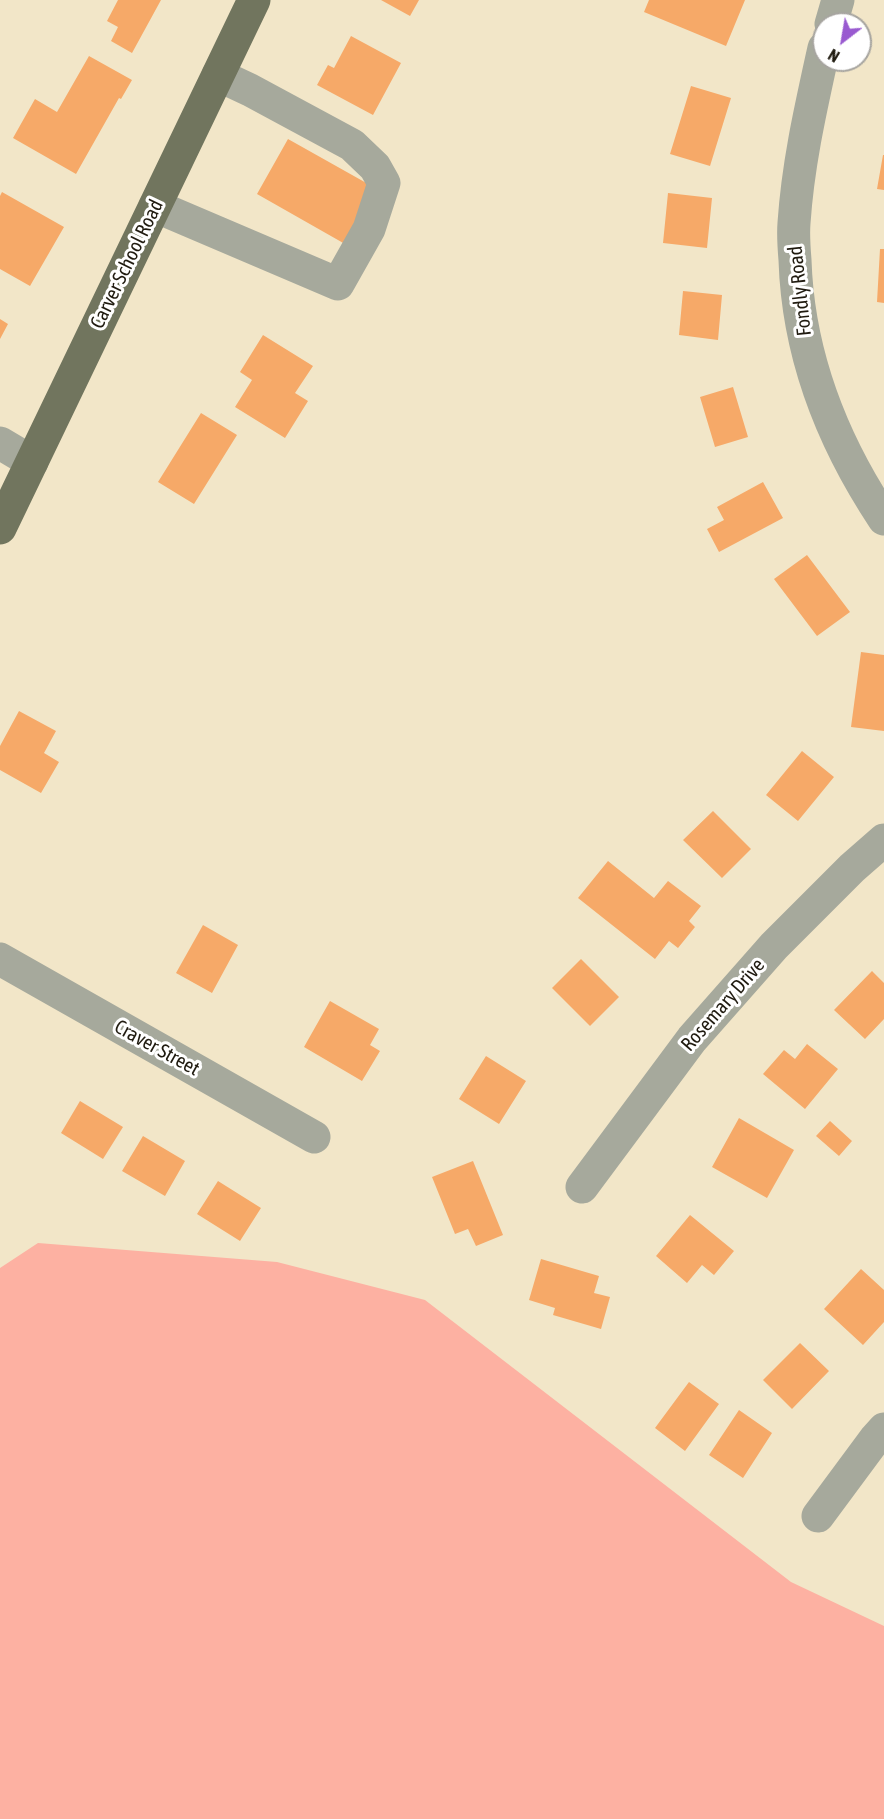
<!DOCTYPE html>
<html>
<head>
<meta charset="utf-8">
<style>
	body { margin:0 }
	#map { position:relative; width:884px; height:1819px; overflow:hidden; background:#f2e6c8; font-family:"Asap Condensed",sans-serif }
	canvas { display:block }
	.north { position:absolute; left:812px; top:12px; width:60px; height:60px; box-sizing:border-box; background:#fff; border:2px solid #a6a49f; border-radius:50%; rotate:211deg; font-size:16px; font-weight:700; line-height:24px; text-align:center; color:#201b10 }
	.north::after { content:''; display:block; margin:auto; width:21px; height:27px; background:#995ad0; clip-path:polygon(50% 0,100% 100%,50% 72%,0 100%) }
</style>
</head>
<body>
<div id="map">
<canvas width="884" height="1819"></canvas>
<div class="north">N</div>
</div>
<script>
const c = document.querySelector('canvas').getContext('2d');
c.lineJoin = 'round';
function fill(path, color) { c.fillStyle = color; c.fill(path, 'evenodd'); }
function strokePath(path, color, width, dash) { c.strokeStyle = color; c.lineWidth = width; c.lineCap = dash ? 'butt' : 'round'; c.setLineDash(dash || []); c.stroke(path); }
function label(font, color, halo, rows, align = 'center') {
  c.font = font + ' "Asap Condensed",sans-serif'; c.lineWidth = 6; c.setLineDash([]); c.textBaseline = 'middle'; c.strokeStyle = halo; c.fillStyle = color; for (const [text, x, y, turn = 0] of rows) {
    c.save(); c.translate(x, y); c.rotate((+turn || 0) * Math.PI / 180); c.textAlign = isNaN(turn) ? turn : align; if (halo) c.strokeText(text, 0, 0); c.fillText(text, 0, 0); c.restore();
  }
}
fill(new Path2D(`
	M 38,1243 L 277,1262 L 425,1300 L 791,1582 L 884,1626 L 884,1819 L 0,1819 L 0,1268 Z`), '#fdb1a2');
fill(new Path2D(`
	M 118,0 L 161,0 L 132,53 L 111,41 L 118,27 L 107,21 Z
	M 381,0 L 419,0 L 410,16 Z
	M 649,0 L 745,0 L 726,46 L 644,12 Z
	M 351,36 L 401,63 L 373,115 L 317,85 L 328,65 L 334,68 Z
	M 89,56 L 132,80 L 121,99 L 119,98 L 76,174 L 13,138 L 35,99 L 57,112 Z
	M 691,86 L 731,98 L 710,166 L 670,154 Z
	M 288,139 L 377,189 L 345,244 L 257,194 Z
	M 883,155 L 884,155 L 884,190 L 877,189 Z
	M 2,192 L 64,227 L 30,286 L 0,269 L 0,196 Z
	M 668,193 L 712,198 L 707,248 L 663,243 Z
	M 880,249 L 884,249 L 884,303 L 877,302 Z
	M 683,291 L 722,295 L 718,340 L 679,335 Z
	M 0,319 L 8,324 L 0,339 Z
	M 263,335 L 313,366 L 295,393 L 308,401 L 285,438 L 235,407 L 252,380 L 240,372 Z
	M 733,387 L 748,437 L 715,447 L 700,397 Z
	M 201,413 L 237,435 L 194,504 L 158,482 Z
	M 763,482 L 783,518 L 719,552 L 707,529 L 724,520 L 717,507 Z
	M 807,555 L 850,612 L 817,636 L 774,579 Z
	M 861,652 L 884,655 L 884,731 L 851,727 Z
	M 19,711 L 56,731 L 44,753 L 59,762 L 41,793 L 0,770 L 0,746 Z
	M 802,751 L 834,777 L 798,821 L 766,795 Z
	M 713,811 L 751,849 L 722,878 L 683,840 Z
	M 608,861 L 654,898 L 668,881 L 701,906 L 689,921 L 695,927 L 678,948 L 669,941 L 655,959 L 578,898 Z
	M 203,925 L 238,945 L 212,993 L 176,973 Z
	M 581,959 L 619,997 L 590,1026 L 552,988 Z
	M 872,971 L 884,983 L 884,1019 L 865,1039 L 834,1010 Z
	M 330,1001 L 379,1029 L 370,1045 L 380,1051 L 362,1081 L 304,1047 Z
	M 807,1044 L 838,1069 L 805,1109 L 763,1074 L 784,1050 L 795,1059 Z
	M 486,1056 L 526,1081 L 499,1124 L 459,1099 Z
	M 80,1101 L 123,1127 L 103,1159 L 61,1133 Z
	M 739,1118 L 794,1150 L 767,1198 L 712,1167 Z
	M 830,1121 L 852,1141 L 839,1156 L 816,1136 Z
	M 143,1136 L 185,1161 L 165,1196 L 122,1171 Z
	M 473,1161 L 503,1235 L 476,1246 L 468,1229 L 455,1234 L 432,1177 Z
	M 218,1181 L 261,1208 L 240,1241 L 197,1214 Z
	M 690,1215 L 734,1251 L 714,1275 L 702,1265 L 687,1283 L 656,1256 Z
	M 541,1259 L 599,1276 L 594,1293 L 610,1297 L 601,1329 L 553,1315 L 555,1308 L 529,1300 Z
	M 861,1269 L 884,1290 L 884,1322 L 863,1345 L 824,1309 Z
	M 800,1343 L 829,1371 L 792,1409 L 763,1380 Z
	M 689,1382 L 719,1404 L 685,1451 L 655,1428 Z
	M 739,1410 L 772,1433 L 743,1478 L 709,1455 Z`), '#f6a968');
strokePath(new Path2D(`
	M 831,24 L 838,0
	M 824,48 C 811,107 798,163 794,223 C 793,235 794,248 795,260 C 798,353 832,441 884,519
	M 155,206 L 338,284 L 369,229 L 384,183 L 375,167 L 352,145 L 250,90 L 218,75
	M 0,443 L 32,462
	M 0,959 L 314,1137
	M 582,1187 L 692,1039 L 774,946 L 852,868 L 884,840
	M 818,1516 L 875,1439 L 884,1429`), '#a6a99c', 33);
strokePath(new Path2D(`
	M 0,528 L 254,0`), '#71755e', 33);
label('20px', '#201b10', '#fff', [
	["Carver School Road",127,264,-64],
	["Fondly Road",800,291,-96],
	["Rosemary Drive",723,1005,-49],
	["Craver Street",157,1048,29]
]);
</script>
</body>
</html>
